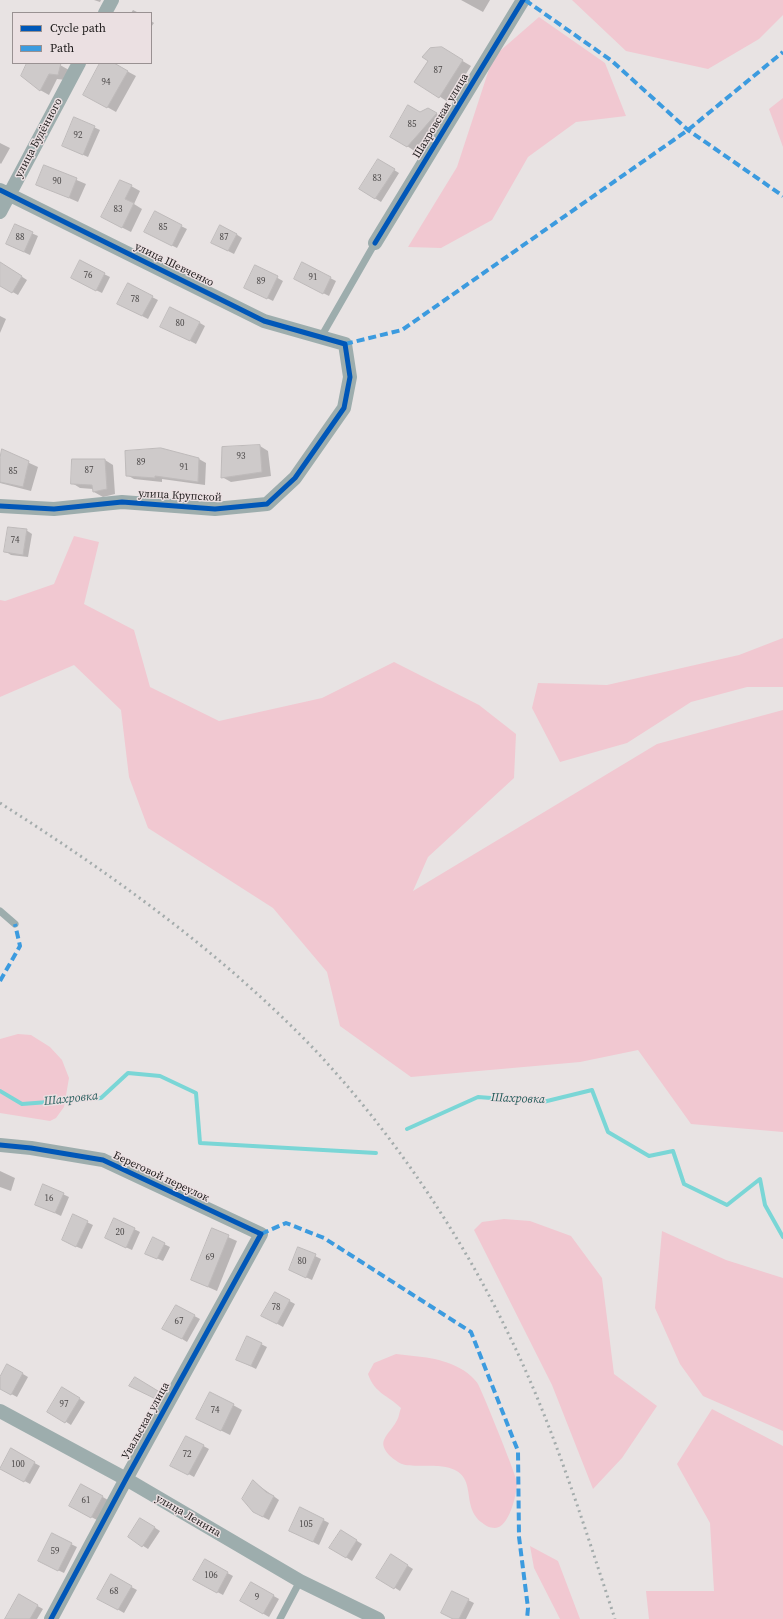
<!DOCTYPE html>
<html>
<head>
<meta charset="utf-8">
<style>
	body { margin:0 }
	#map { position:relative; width:783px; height:1619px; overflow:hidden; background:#e8e3e3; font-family:"Source Serif 4",serif }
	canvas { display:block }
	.legend { position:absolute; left:12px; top:12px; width:140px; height:52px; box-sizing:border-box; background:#ebe0e2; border:1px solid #999192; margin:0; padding:5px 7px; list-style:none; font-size:12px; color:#1d1a1a }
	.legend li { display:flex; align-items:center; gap:8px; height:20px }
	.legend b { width:20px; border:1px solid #999192 }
</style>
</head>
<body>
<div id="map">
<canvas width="783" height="1619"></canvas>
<ul class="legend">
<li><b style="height:5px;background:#0057b8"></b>Cycle path</li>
<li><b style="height:5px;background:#3c9bdf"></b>Path</li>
</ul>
</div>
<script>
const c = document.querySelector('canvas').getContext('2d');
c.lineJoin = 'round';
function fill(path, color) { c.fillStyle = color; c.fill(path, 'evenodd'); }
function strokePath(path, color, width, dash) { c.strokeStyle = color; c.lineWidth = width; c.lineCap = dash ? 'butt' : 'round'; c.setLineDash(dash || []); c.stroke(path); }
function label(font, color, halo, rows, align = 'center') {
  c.font = font + ' "Source Serif 4",serif'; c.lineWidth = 3; c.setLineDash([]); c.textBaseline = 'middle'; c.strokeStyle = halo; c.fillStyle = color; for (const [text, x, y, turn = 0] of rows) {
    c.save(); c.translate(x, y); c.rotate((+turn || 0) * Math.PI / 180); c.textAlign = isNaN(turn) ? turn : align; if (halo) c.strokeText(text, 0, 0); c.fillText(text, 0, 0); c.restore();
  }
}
fill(new Path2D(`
	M 572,0 L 783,0 L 783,15 L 759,39 L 708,69 L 626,51 Z
	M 539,17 L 605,63 L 626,116 L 576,122 L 528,157 L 492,220 L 441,248 L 408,247 L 457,167 L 493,57 Z
	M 783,98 L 783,147 L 769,109 Z
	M 74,536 L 99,542 L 84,604 L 134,630 L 150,687 L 219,721 L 322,698 L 394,662 L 479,705 L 516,734 L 514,778 L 428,857 L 413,891 L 657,744 L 783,710 L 783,1132 L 691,1124 L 638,1050 L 580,1062 L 411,1077 L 340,1026 L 327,972 L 273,908 L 148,828 L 129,777 L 121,710 L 74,665 L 0,697 L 0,600 L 5,601 L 54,584 Z
	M 783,638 L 783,687 L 747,687 L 691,702 L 627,743 L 560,762 L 532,708 L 538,683 L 607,685 L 739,655 Z
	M 18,1034 L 31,1035 L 50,1047 L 62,1060 L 69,1078 L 64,1107 L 56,1118 L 50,1121 L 0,1113 L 0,1039 Z
	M 504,1219 L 530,1221 L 571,1236 L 602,1278 L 614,1374 L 657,1406 L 622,1458 L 593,1489 L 552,1385 L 474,1230 L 482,1222 Z
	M 662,1231 L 726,1260 L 783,1278 L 783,1431 L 703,1396 L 680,1364 L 655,1308 Z
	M 396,1354 C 420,1357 442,1357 463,1370 C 468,1373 475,1379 478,1384 C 482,1391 517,1477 517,1482 C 517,1494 509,1528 495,1528 C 489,1528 485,1525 481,1522 C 458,1503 483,1470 438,1466 C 429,1465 410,1467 402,1464 C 393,1460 380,1449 384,1440 C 387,1433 393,1428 396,1422 C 399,1418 399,1413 401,1408 C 388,1395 375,1394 368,1374 L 374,1363 Z
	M 712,1409 L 783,1446 L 783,1619 L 649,1619 L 646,1591 L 714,1591 L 710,1523 L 677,1464 Z
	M 530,1546 L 558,1561 L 580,1619 L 560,1619 L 534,1568 Z`), '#f1c8d1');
fill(new Path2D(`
	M 94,0 L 101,0 L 100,2 Z
	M 461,0 L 490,0 L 483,12 Z
	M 133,10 L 139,13 L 131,13 Z
	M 151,21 L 154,23 L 151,27 Z
	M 441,48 L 471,66 L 448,102 L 416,81 Z
	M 28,63 L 56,63 L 60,65 L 69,70 L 66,80 L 57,79 L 49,95 L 40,90 Z
	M 102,63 L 112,63 L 136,76 L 116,112 L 84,94 Z
	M 420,113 L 436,113 L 444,118 L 416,152 L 392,136 Z
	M 74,118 L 100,130 L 88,157 L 63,146 Z
	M 0,143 L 10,148 L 1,164 L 0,163 Z
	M 378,160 L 399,173 L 381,202 L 360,189 Z
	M 44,166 L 86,184 L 78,202 L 37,184 Z
	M 131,186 L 140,191 L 134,204 L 142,209 L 131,232 L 111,222 Z
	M 16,226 L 38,236 L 30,255 L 13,247 Z
	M 181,226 L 187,229 L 177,248 L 151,235 Z
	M 236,234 L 242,238 L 234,254 L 218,246 Z
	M 80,262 L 110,277 L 102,293 L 77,281 Z
	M 303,264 L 336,281 L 329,296 L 301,282 Z
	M 256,266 L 283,281 L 273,301 L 251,290 Z
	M 0,267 L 7,267 L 27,280 L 18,295 L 0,285 Z
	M 152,297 L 158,300 L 148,319 L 124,307 Z
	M 0,316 L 6,319 L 0,333 Z
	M 200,323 L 205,326 L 196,344 L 167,329 Z
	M 260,446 L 268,451 L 271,476 L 231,482 L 222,477 Z
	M 3,451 L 38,467 L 31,491 L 0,483 L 0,462 Z
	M 199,459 L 206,463 L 205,485 L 162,479 L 162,482 L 134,479 L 127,475 Z
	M 105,460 L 113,465 L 115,494 L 103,497 L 94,492 L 93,489 L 80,488 L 72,483 Z
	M 26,530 L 32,534 L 28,557 L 11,555 L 5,551 Z
	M 0,1171 L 15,1178 L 11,1191 L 0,1187 Z
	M 44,1185 L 69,1197 L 61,1216 L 36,1204 Z
	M 74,1216 L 93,1225 L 82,1249 L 68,1243 Z
	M 134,1229 L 140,1232 L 132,1250 L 112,1241 Z
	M 212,1230 L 237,1241 L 217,1291 L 192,1280 Z
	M 164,1244 L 170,1247 L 163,1261 L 152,1256 Z
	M 299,1248 L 321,1259 L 312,1280 L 290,1270 Z
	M 275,1293 L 295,1304 L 283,1327 L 263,1316 Z
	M 176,1306 L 200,1319 L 187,1342 L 164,1328 Z
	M 261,1344 L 267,1347 L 256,1369 L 242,1362 Z
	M 8,1365 L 28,1377 L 17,1397 L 0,1388 L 0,1379 Z
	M 63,1388 L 85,1402 L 71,1425 L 49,1411 Z
	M 233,1405 L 242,1410 L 230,1435 L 206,1423 Z
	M 187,1437 L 209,1449 L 194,1477 L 172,1465 Z
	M 11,1450 L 40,1466 L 30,1484 L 1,1468 Z
	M 254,1482 L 279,1500 L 269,1520 L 259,1515 Z
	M 82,1485 L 108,1500 L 97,1520 L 70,1506 Z
	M 301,1508 L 329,1523 L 319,1545 L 295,1533 Z
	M 146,1522 L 160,1531 L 148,1549 L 129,1537 Z
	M 341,1531 L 362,1544 L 352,1561 L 331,1548 Z
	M 53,1535 L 77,1547 L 64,1573 L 45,1564 Z
	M 391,1555 L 413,1569 L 400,1591 L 378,1577 Z
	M 205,1561 L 233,1576 L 223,1595 L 195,1580 Z
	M 111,1576 L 137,1590 L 124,1613 L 98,1598 Z
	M 251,1583 L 279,1599 L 269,1617 L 241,1601 Z
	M 20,1596 L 43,1609 L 37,1619 L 8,1619 Z
	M 468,1600 L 474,1603 L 466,1619 L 455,1619 Z`), '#0003');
strokePath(new Path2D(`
	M 0,1091 L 22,1104 L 101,1098 L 128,1073 L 160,1076 L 196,1093 L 200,1143 L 376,1153
	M 407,1129 L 478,1097 L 543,1102 L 592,1090 L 608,1132 L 649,1156 L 673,1151 L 684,1184 L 727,1205 L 760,1179 L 765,1205 L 783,1237`), '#7ad6d6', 4);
const building = new Path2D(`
	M 442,47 L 463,60 L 439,98 L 414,82 L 428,61 L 422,57 L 430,48 Z
	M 27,63 L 61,63 L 58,75 L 49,74 L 40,91 L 21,76 Z
	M 100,63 L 114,63 L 128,71 L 107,108 L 83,95 Z
	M 408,105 L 420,112 L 428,108 L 437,113 L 407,147 L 390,137 Z
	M 74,117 L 95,126 L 83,155 L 62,146 Z
	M 378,159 L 395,169 L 375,199 L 359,189 Z
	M 44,165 L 77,178 L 69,198 L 36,185 Z
	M 120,180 L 132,185 L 125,199 L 134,203 L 122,228 L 101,217 Z
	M 155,211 L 182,225 L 172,246 L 144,232 Z
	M 15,224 L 33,232 L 24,252 L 6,244 Z
	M 220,225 L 237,234 L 228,251 L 211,243 Z
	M 80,260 L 105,273 L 96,291 L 71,278 Z
	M 0,262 L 22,276 L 12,293 L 0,286 Z
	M 302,262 L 331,277 L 323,294 L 294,279 Z
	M 255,265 L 278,276 L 267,299 L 244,288 Z
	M 128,283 L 153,296 L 142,316 L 117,304 Z
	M 170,307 L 200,322 L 190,341 L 160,327 Z
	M 260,445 L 262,472 L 221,478 L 222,447 Z
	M 161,448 L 199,458 L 198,482 L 155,476 L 155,478 L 126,476 L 125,451 Z
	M 2,449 L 29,461 L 23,487 L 0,482 L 0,458 Z
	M 72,459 L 105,459 L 107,489 L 93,492 L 92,485 L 71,484 Z
	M 8,527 L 27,529 L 23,555 L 4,552 Z
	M 43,1184 L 64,1193 L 55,1213 L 35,1205 Z
	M 73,1214 L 88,1221 L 76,1247 L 62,1240 Z
	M 114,1218 L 135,1228 L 126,1248 L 105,1238 Z
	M 212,1228 L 229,1235 L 208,1287 L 191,1280 Z
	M 153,1237 L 165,1243 L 157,1259 L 145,1254 Z
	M 298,1247 L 316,1254 L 306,1278 L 289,1270 Z
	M 275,1292 L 290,1300 L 277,1324 L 261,1316 Z
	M 176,1305 L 195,1315 L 182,1339 L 162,1329 Z
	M 247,1336 L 262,1343 L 251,1366 L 236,1360 Z
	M 7,1364 L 23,1373 L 11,1395 L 0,1389 L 0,1377 Z
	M 135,1377 L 163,1394 L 160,1401 L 129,1386 Z
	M 62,1387 L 80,1398 L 65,1423 L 47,1412 Z
	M 210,1392 L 234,1404 L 221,1431 L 196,1419 Z
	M 186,1436 L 204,1445 L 188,1475 L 170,1466 Z
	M 11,1448 L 35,1462 L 24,1482 L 0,1469 Z
	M 253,1480 L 266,1492 L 274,1496 L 263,1517 L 253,1512 L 242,1499 Z
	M 81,1484 L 103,1496 L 91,1518 L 69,1506 Z
	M 300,1507 L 324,1519 L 313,1542 L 289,1531 Z
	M 140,1518 L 155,1527 L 142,1547 L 128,1537 Z
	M 341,1530 L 357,1540 L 346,1558 L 329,1548 Z
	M 52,1533 L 72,1543 L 58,1571 L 38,1561 Z
	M 391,1554 L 408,1565 L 394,1589 L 376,1578 Z
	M 205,1559 L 228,1572 L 217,1593 L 193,1580 Z
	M 111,1574 L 132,1586 L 118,1610 L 97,1599 Z
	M 251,1582 L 274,1595 L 263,1614 L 240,1601 Z
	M 452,1591 L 469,1599 L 459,1619 L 453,1619 L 441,1613 Z
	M 19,1594 L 38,1605 L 30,1619 L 5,1619 Z`);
fill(building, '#cecaca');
strokePath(building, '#bebaba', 1);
strokePath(new Path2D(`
	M 321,337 L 375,243
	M 0,911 L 15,924
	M 280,1619 L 300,1581`), '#9dadad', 7);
strokePath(new Path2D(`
	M 105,13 L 112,0
	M 0,190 L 264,321 L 345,344 L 350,377 L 344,408 L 295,478 L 267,504 L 215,509 L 122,502 L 54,509 L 0,506
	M 0,212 L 79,63
	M 375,243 L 523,0
	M 0,1145 L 31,1148 L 103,1160 L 261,1234 L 126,1479 L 51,1619
	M 0,1411 L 126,1479 L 300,1581 L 378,1619`), '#9dadad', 14);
strokePath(new Path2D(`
	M 0,803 C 113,875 222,953 315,1050 C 391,1131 460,1233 508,1333 C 553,1424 583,1523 615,1619`), '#a4acac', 3, [2, 4]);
strokePath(new Path2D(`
	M 525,0 L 612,61 L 688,130 L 783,196
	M 345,344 L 402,330 L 688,130 L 783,52
	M 0,981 L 20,946 L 15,924
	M 261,1234 L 286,1223 L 324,1238 L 471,1332 L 518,1451 L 519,1537 L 528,1608 L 527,1619`), '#3c9bdf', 4, [8, 4]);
strokePath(new Path2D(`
	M 0,190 L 264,321 L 345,344 L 350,377 L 344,408 L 295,478 L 267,504 L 215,509 L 122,502 L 54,509 L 0,506
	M 375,243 L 523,0
	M 0,1145 L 31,1148 L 103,1160 L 261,1234 L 126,1479 L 51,1619`), '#0057b8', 5);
label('9px', '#4b4848', null, [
	["87",438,71],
	["94",106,83],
	["85",412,125],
	["92",78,136],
	["83",377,179],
	["90",57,182],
	["83",118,210],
	["85",163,228],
	["88",20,238],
	["87",224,238],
	["76",88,276],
	["91",313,278],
	["89",261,282],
	["78",135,300],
	["80",180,324],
	["93",241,457],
	["89",141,463],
	["91",184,468],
	["87",89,471],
	["85",13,472],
	["74",15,541],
	["16",49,1199],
	["20",120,1233],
	["69",210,1258],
	["80",302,1262],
	["78",276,1308],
	["67",179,1322],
	["97",64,1405],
	["74",215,1411],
	["72",187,1455],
	["100",18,1465],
	["61",86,1501],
	["105",306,1525],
	["59",55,1552],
	["106",211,1576],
	["68",114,1592],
	["9",257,1598]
]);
label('11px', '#1d1a1a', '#ebe0e2', [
	["Шахровская улица",441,116,-59],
	["улица Будённого",39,138,-62],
	["улица Шевченко",174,265,26],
	["улица Крупской",180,496,3],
	["Береговой переулок",161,1177,25],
	["Увальская улица",146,1421,-61],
	["улица Ленина",188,1516,30]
]);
label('italic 12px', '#255d5c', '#ebe0e2', [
	["Шахровка",71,1099,-6],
	["Шахровка",518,1099,2]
]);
</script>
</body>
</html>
